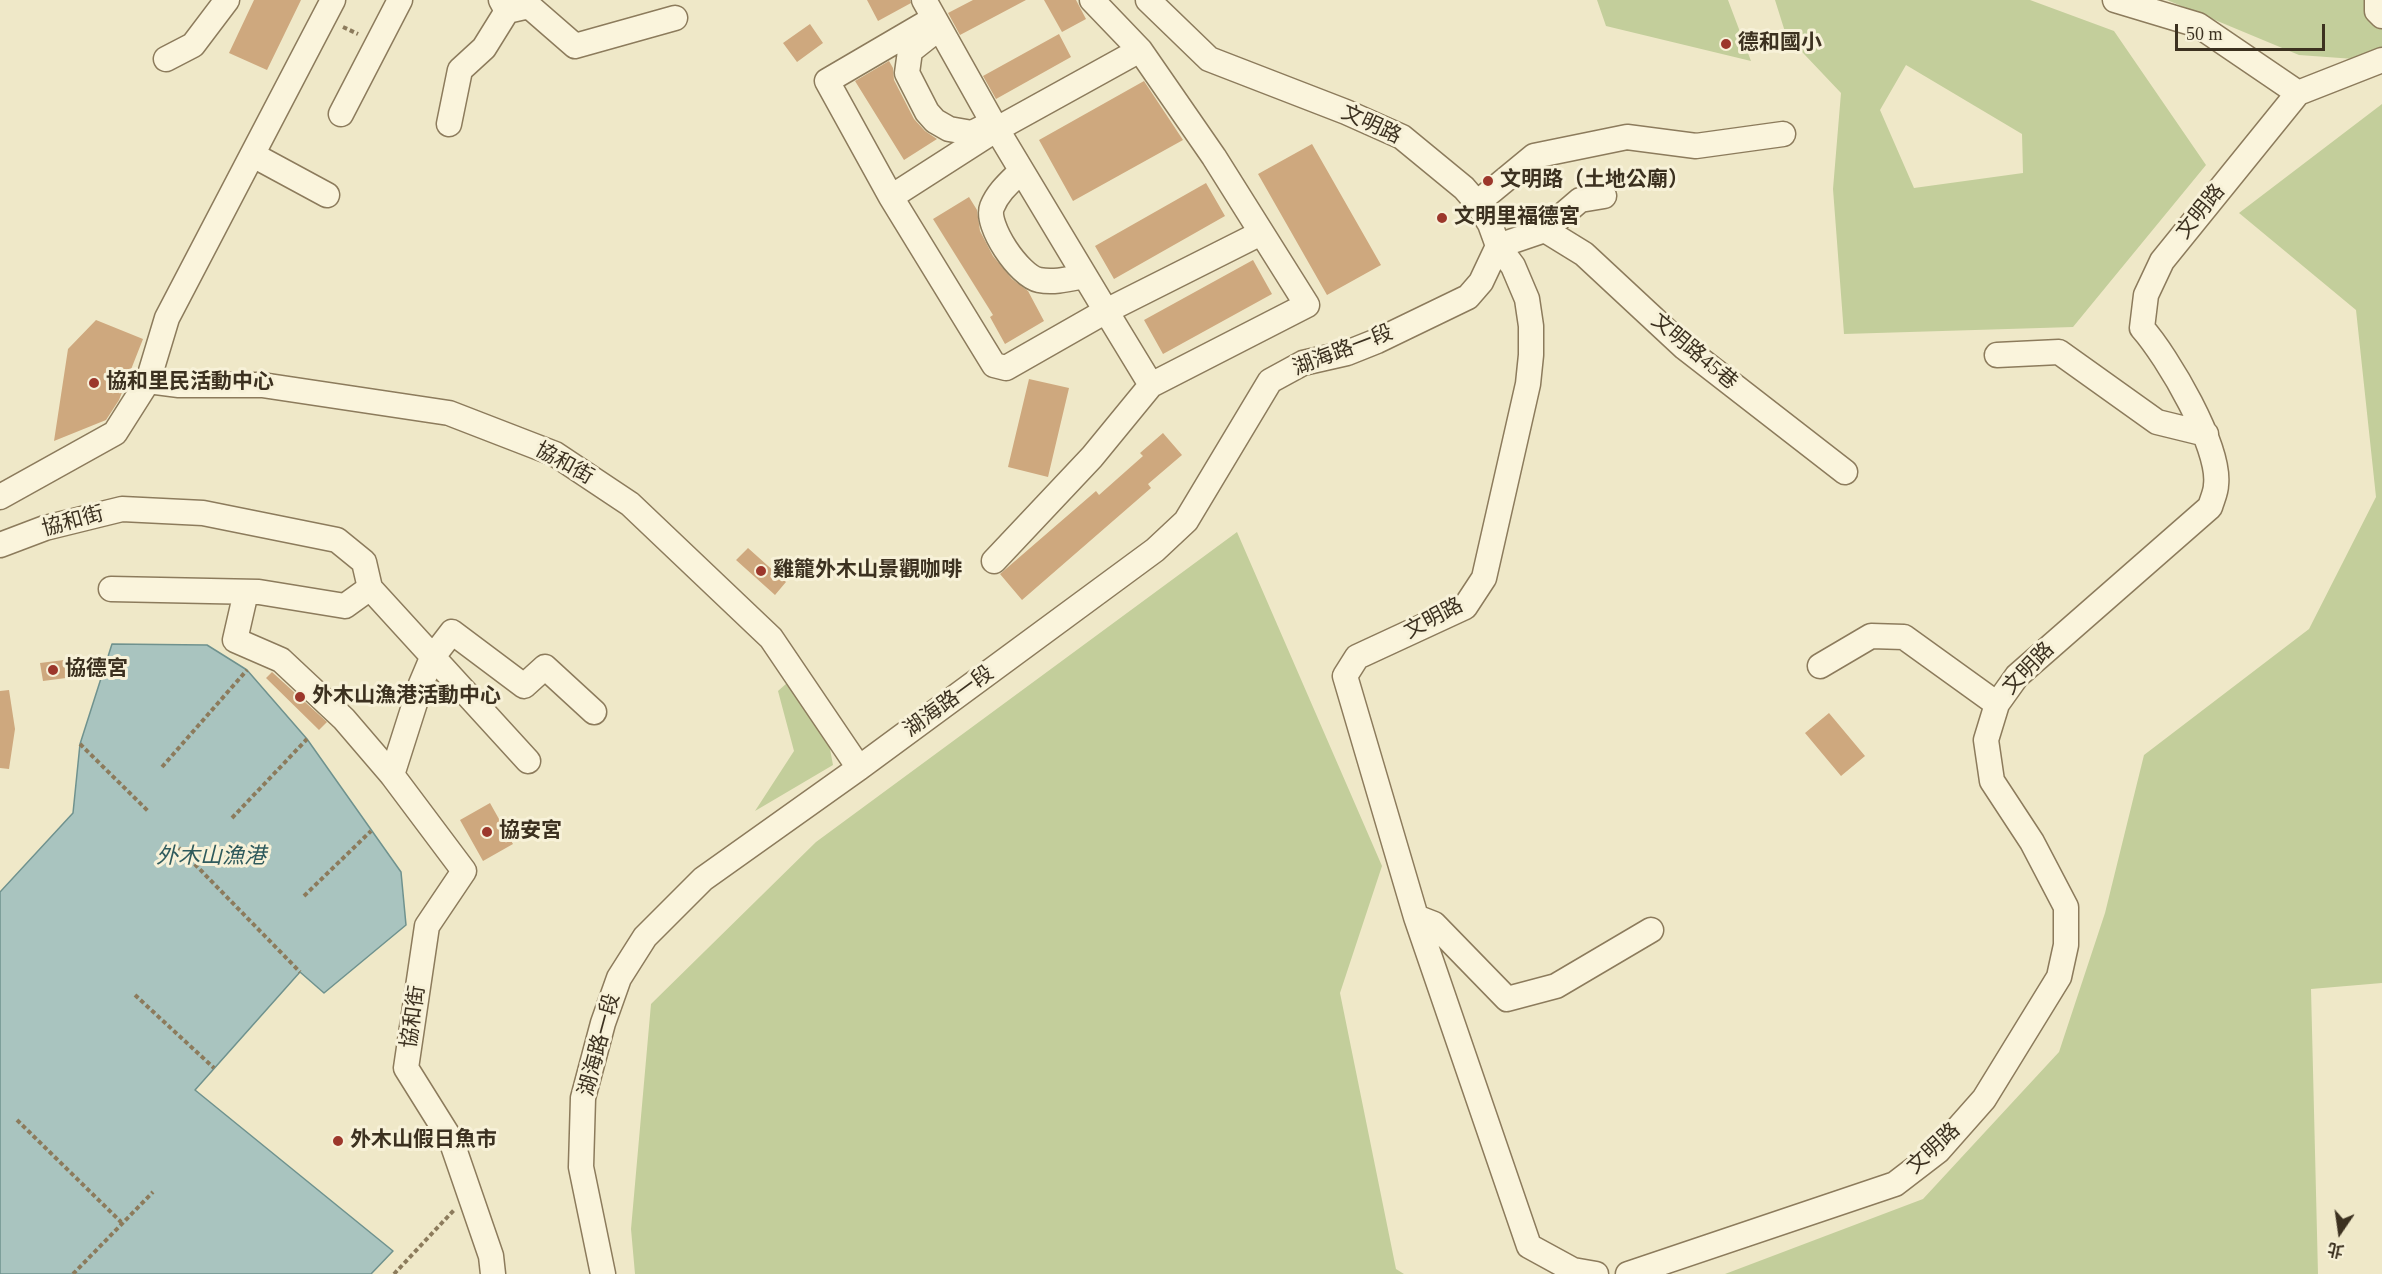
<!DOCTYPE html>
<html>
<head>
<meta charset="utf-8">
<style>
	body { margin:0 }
	#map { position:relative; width:2382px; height:1274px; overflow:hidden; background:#efe8c8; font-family:"Times New Roman","Noto Sans TC",serif }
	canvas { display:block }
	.north { position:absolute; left:2310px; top:1202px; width:60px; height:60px; -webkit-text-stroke:4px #f7f1d8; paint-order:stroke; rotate:193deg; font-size:16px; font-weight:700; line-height:24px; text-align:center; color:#3c3120 }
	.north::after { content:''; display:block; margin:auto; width:21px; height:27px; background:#3c3120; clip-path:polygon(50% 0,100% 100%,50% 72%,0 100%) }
	.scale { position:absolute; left:2175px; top:24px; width:150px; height:27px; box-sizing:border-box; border:3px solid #3c3120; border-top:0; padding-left:8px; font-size:18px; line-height:21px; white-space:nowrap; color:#3c3120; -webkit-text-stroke:4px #f7f1d8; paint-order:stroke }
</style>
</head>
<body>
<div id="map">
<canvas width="2382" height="1274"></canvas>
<div class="north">北</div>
<div class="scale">50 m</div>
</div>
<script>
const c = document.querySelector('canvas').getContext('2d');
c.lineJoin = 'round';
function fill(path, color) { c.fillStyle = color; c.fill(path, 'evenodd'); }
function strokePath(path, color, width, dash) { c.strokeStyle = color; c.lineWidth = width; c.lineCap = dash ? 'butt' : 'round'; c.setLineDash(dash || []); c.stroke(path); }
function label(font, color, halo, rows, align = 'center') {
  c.font = font + ' "Times New Roman","Noto Sans TC",serif'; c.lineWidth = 6; c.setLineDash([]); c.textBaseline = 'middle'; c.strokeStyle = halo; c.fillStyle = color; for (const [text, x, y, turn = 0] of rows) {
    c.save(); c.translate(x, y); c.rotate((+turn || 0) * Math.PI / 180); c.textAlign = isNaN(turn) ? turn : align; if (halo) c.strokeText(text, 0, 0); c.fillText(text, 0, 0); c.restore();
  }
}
fill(new Path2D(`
	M 1597,0 L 1728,0 L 1751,61 L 1606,26 Z
	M 1775,0 L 2030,0 L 2114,31 L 2206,165 L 2073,327 L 1844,334 L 1833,189 L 1841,93 L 1786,35 ZM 1906,65 L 2022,134 L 2023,173 L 1914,188 L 1880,110 Z
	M 2167,0 L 2382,0 L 2382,61 L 2299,55 Z
	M 2382,104 L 2382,983 L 2311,989 L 2318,1274 L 1725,1274 L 1923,1199 L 2059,1052 L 2105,913 L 2144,755 L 2309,629 L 2376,497 L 2356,310 L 2239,213 Z
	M 1237,532 L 1382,866 L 1340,993 L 1396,1269 L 1404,1274 L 635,1274 L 631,1229 L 651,1004 L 816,842 Z
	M 787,683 L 828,738 L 833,765 L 755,811 L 794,751 L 778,691 Z`), '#c3ce9b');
const water = new Path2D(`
	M 112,644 L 207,645 L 247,670 L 307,739 L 401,872 L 406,925 L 324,993 L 300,972 L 195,1090 L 393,1251 L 371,1274 L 0,1274 L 0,892 L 73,813 L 80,744 Z`);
fill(water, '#a9c4bf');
strokePath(water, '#6f928e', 1.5);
fill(new Path2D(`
	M 254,0 L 301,0 L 267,70 L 229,53 Z
	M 867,0 L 910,0 L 911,3 L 878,21 Z
	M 973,0 L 1026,0 L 960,35 L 948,13 Z
	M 1044,0 L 1076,0 L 1086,19 L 1062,32 Z
	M 810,24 L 823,43 L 797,62 L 783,43 Z
	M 1059,34 L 1071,57 L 996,99 L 983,76 Z
	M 889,61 L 893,68 L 894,80 L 914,119 L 925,131 L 937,139 L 904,160 L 855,81 Z
	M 1144,81 L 1183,140 L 1073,201 L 1039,140 Z
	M 1312,144 L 1381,265 L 1327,295 L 1258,174 Z
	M 1206,183 L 1225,216 L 1114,279 L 1095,246 Z
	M 969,197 L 977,210 L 980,231 L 993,256 L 1012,279 L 1028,291 L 1044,321 L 1005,344 L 990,317 L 993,315 L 933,219 Z
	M 1253,260 L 1272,294 L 1163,354 L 1144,320 Z
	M 96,320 L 143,339 L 119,400 L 106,420 L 54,441 L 68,349 Z
	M 1029,379 L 1069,388 L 1048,477 L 1008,467 Z
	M 1163,433 L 1182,455 L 1148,484 L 1151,488 L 1022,600 L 1000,574 L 1096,491 L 1099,495 L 1143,456 L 1140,453 Z
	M 748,548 L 786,582 L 775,595 L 736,560 Z
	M 64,660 L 66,678 L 43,681 L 40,663 Z
	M 272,672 L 327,722 L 319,730 L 266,678 Z
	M 9,690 L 15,729 L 9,769 L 0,768 L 0,691 Z
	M 1829,713 L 1865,756 L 1841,776 L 1805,733 Z
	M 490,803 L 513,844 L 483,861 L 460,820 Z`), '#cea87e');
const minor = new Path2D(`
	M 333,0 L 167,318 L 148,381 L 179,385 L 262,385 L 449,413 L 555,454 L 630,504 L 771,638 L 859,768
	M 501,0 L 507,11 L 529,6 L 575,46 L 675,18
	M 924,0 L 993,123 L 1106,311 L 1261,233
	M 1092,0 L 1140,50 L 1214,157 L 1307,305 L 1151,385
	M 1148,0 L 1209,59 L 1346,112 L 1402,137 L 1464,188 L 1477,203 L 1490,224 L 1498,246 L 1513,266 L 1527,299 L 1531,326 L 1531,355 L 1528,384 L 1484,578 L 1465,607 L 1357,657 L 1345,676 L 1416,917 L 1529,1246 L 1573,1270 L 1596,1274
	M 2115,0 L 2198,25 L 2298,93
	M 2377,0 L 2377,11 L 2382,16
	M 934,32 L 910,51 L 907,73 L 927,112 L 935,121 L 949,129 L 972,133 L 990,124
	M 166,59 L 193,45 L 227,0
	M 341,114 L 400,0
	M 449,124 L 460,70 L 484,48 L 507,11
	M 253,155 L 327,195
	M 1021,171 C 1010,182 998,192 992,207 C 985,225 1019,276 1039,280 C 1054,283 1069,279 1084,276
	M 891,197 L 827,81 L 933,19
	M 1477,203 L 1534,156 L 1627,137 L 1696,146 L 1783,134
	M 1545,230 L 1580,200 L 1604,196
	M 1498,246 L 1545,230 L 1584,254 L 1684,347 L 1845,472
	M 1997,355 L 2059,352 L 2157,422 L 2206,434
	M 0,497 L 115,433 L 148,381
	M 0,545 L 45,528 L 122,509 L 203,513 L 337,540 L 364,562 L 370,588 L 528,761
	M 994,561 L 1092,457 L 1151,385 L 1106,311 L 1006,368 L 994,365 L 891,197 L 997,129 L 1140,50
	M 111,589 L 259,592 L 345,606 L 370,588
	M 246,592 L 235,640 L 281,660 L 344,719 L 392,775 L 464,871 L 427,926 L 406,1068 L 451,1140 L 491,1256 L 493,1274
	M 1820,666 L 1871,636 L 1904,637 L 1997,704
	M 392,775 L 421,684 L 432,658 L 452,632 L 524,686 L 545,667 L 594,712
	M 1416,917 L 1434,924 L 1507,999 L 1556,986 L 1651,930
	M 603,1274 L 581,1167 L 583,1098 L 603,1023 L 619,978 L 645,937 L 703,879 L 859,768 L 1155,550 L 1186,521 L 1270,381 L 1303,363 L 1347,353 L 1377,341 L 1468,297 L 1481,282 L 1498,246
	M 1628,1274 L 1895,1184 L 1938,1151 L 1984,1099 L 2059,977 L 2066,945 L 2066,907 L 2032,842 L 1992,781 L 1986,740 L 1997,704 L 2017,676 L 2210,507 C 2212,500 2216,492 2216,485 C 2221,447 2167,356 2142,328 L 2146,295 L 2162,261 L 2298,93 L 2382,60`);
strokePath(minor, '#8c7b5c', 27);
strokePath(new Path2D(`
	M 343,27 L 358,34
	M 80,744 L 148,811
	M 162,767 L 247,670
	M 232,818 L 307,739
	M 179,848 L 300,972
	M 304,896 L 371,831
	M 135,995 L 214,1068
	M 17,1120 L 121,1222
	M 73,1274 L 153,1192
	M 394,1274 L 454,1210`), '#8c7b5c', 4, [4.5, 3]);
strokePath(minor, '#faf4dc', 24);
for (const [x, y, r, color] of [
	[1726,44,6,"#9c372b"],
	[1488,181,6,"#9c372b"],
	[1442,218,6,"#9c372b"],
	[94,383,6,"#9c372b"],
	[761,571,6,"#9c372b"],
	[53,670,6,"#9c372b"],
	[300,697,6,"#9c372b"],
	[487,832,6,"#9c372b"],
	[338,1141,6,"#9c372b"]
]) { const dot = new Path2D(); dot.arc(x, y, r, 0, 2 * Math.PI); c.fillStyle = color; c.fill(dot); strokePath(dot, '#f7f1d8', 2); }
label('bold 21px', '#3c3120', '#f7f1d8', [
	["德和國小",1738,44],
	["文明路（土地公廟）",1500,181],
	["文明里福德宮",1454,218],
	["協和里民活動中心",106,383],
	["雞籠外木山景觀咖啡",773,571],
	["協德宮",65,670],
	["外木山漁港活動中心",312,697],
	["協安宮",499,832],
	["外木山假日魚市",350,1141]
], 'left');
label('21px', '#3c3120', '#f7f1d8', [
	["文明路",1371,125,25],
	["文明路",2201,212,-51],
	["湖海路一段",1343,351,-21],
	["文明路45巷",1694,352,40],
	["協和街",564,464,29],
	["協和街",73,522,-15],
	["文明路",1434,619,-28],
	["文明路",2029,669,-46],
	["湖海路一段",949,702,-36],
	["協和街",414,1017,-82],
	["湖海路一段",600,1045,-75],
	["文明路",1934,1149,-43]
]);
label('italic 22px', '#2f5a5c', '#f7f1d8', [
	["外木山漁港",211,857]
]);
</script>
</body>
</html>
